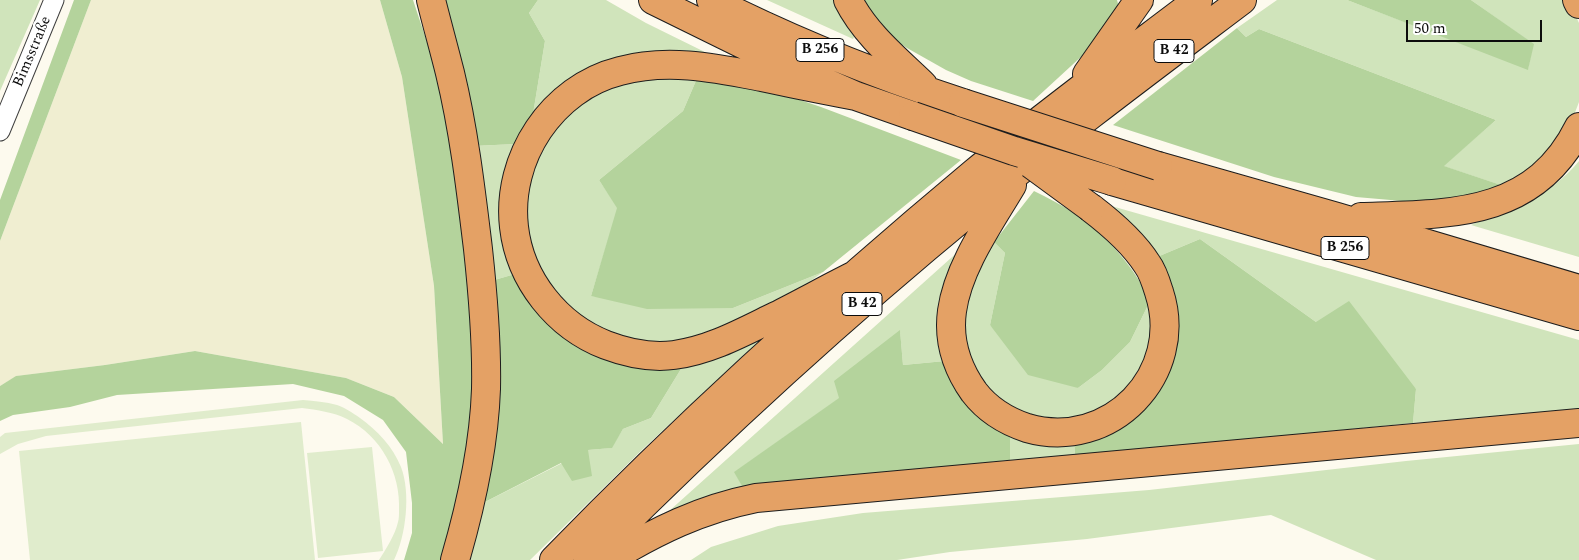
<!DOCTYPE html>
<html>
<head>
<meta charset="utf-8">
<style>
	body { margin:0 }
	#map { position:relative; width:1579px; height:560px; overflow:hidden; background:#fdfaee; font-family:Spectral,serif }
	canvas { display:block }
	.scale { position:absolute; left:1406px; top:20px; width:136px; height:22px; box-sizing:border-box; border:2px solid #0c0c0c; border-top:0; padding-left:6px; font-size:15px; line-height:18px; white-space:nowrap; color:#0c0c0c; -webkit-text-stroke:4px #fff; paint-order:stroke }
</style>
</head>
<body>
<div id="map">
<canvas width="1579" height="560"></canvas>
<div class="scale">50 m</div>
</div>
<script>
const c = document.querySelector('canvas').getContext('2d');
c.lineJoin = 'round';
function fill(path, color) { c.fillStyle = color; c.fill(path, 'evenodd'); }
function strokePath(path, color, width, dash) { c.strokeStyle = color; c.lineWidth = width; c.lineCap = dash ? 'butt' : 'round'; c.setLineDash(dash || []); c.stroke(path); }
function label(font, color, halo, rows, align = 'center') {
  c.font = font + ' Spectral,serif'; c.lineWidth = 5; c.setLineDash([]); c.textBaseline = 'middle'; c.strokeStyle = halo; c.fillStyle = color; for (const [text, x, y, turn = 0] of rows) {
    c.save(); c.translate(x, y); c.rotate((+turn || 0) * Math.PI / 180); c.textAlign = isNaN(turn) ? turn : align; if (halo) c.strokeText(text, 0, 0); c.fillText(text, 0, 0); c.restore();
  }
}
fill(new Path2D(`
	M 91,0 L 380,0 L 402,77 L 434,286 L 443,444 L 394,397 L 346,378 L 195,351 L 105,365 L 17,376 L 0,386 L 0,241 Z`), '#f0eed1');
fill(new Path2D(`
	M 0,0 L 40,0 L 0,91 Z
	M 538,0 L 606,0 L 646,23 L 715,57 L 545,100 L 533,114 L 545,41 L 529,13 Z
	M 767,0 L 834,0 L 856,33 L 853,39 Z
	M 1277,0 L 1347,0 L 1528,69 L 1533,44 L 1471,0 L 1568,0 L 1579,23 L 1579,102 L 1571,123 L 1560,141 L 1510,188 L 1443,166 L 1496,120 L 1259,29 L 1246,37 L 1237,28 Z
	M 698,76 L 683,111 L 599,180 L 618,208 L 591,296 L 733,308 L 823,272 L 776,306 L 738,326 L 660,346 L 626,341 L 569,313 L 533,262 L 525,229 L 524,196 L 542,143 L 577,101 L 631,78 Z
	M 516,144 L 515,274 L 491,281 L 473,146 Z
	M 1579,161 L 1579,257 L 1471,225 C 1511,208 1551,196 1579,161 Z
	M 1108,205 L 1579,340 L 1579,409 L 1413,423 L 1416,389 L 1316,322 L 1200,239 L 1157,257 Z
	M 994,242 L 1005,253 L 990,325 L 1078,388 L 1102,370 L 1130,342 L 1150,301 L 1155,325 L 1140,375 L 1118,399 L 1094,412 L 1074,419 L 1048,421 L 1023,414 L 1000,398 L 981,381 L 967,354 L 963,328 L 965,301 L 976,273 Z
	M 961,249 L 945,361 L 903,365 L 900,331 L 840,398 L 735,472 L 743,488 L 700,500 L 668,512 Z
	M 774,327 L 644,448 L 530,560 L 466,560 L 481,504 L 588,450 L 611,448 L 623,429 L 651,418 L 684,364 Z
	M 1010,434 L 1074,439 L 1075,456 L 1010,460 Z
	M 1579,444 L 1579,560 L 1376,560 L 1271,515 L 1087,539 L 950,552 L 897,560 L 691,560 L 711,547 L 778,526 L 863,513 L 1149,490 L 1406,461 Z`), '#d0e4bb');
fill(new Path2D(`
	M 74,0 L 91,0 L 0,241 L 0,200 Z
	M 380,0 L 413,0 L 437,72 L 458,182 L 476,376 L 467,462 L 442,560 L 404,560 L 412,533 L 412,503 L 406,452 L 383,420 L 344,396 L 293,384 L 117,395 L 70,407 L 13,415 L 0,421 L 0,386 L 16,376 L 105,365 L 195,351 L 346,378 L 394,397 L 443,444 L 434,286 L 402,77 Z
	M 441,0 L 538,0 L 529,13 L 545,41 L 533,114 L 516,144 L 473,146 Z
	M 857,0 L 1117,0 L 1120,11 L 1103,35 L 1083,55 L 1033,101 L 971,81 L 946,70 L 907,48 L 882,31 Z
	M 1347,0 L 1471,0 L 1534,44 L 1528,70 Z
	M 1237,28 L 1246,37 L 1259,29 L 1496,120 L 1444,166 L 1510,188 L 1425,203 L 1356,197 L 1274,177 L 1113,125 Z
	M 698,76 L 779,93 L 821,107 L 961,160 L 823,272 L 733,308 L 647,309 L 591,296 L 617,208 L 599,180 L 683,111 Z
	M 1034,191 C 1048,198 1062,205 1075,214 C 1107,236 1134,266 1150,301 L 1130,342 L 1102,370 L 1078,388 L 1028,375 L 990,325 L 1005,253 L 994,242 Z
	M 1200,239 L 1316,322 L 1349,301 L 1416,389 L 1413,423 L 1075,456 L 1074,439 L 1146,403 L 1157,257 Z
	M 515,274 L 532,300 L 684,364 L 651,418 L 623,429 L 612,448 L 588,450 L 592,476 L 572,481 L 561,463 L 481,504 L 491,281 Z
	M 900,330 L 903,365 L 945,361 L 1010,434 L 1010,460 L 743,488 L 734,472 L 839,398 L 834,381 Z`), '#b4d39c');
fill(new Path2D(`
	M 303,400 C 314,401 326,402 337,405 C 344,407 353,413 360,418 C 377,430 393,447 401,467 C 411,493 406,536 394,560 L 379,560 C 386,549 395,535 398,522 C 399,519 399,514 399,511 C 401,473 381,436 347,419 C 333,412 317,410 302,408 L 46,436 L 18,444 L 0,454 L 0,437 L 5,433 Z
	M 301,422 L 315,560 L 30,560 L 19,451 Z
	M 372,447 L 383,551 L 318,558 L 307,453 Z`), '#e0eccc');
const street = new Path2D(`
	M 0,131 L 54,0`);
const highway = new Path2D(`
	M 431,0 C 437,24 444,49 450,73 C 464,131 471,191 478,249 C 483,295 487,342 486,389 C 484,447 471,505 455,560
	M 653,0 L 777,61 L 856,96 L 913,116
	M 711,0 C 792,41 877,75 963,103
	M 848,0 C 865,34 896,59 923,85
	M 1577,0 L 1579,4
	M 1087,74 L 1139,0
	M 1158,166 L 1337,217 L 1579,289
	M 1112,181 L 1579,316
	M 1012,185 C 990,222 958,267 952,311 C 948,340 957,368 974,392 C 987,409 1006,421 1027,428 C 1110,452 1186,374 1159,292 C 1156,282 1153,272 1147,264 C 1133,242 1112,224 1091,208
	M 1361,217 C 1448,214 1534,218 1579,127
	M 853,276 C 827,289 802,303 776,316 C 743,332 711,350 674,355 C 651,358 627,353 606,345 C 557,326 520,280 514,227 C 506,158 552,88 620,71 C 668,58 715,68 762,77 C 794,84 825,90 856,96
	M 554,560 C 686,424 828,295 974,173 C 1047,113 1123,57 1198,0
	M 588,560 C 711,436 840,318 975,207 C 1062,135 1152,68 1242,0
	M 608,560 C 656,531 701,509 756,498 L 1579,423`);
strokePath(street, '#3f3f3f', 21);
strokePath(highway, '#1d1d1d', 30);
strokePath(street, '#fff', 19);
strokePath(highway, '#e4a165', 28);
const highwayBridge = new Path2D(`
	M 963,103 L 1158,166
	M 913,116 L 1014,151 L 1112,181
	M 1031,164 L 1091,208`);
strokePath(highwayBridge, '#1d1d1d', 30, []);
strokePath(highwayBridge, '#e4a165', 28);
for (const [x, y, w] of [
	[820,50,48],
	[1174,51,40],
	[1345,248,48],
	[862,304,40]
]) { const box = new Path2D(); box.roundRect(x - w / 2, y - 11.5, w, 23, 4); c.fillStyle = '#fff'; c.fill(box); strokePath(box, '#0c0c0c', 1); }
label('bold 14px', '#0c0c0c', null, [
	["B 256",820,50],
	["B 42",1174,51],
	["B 256",1345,248],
	["B 42",862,304]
]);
label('15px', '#0c0c0c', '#fff', [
	["Bimsstraße",33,52,-67]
]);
</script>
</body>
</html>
